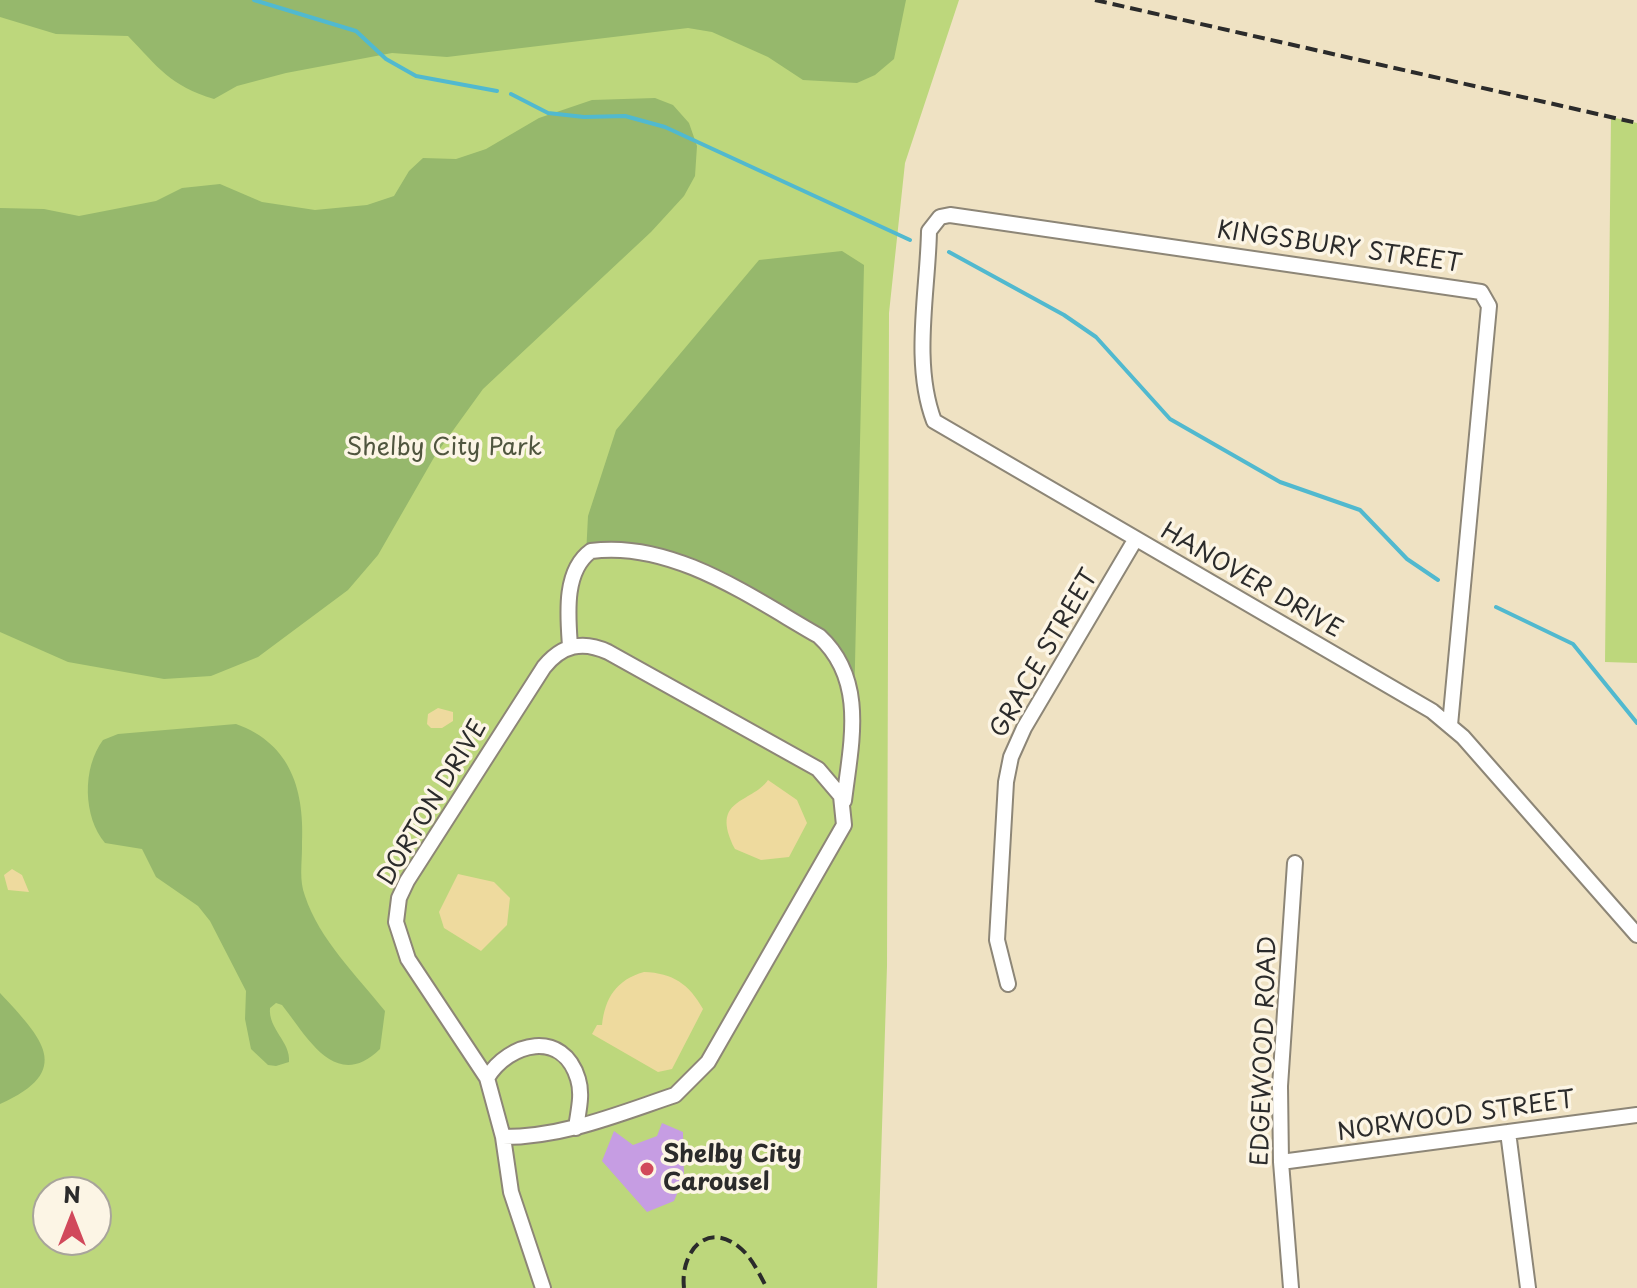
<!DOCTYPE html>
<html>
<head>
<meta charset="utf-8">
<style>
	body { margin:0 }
	#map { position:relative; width:1637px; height:1288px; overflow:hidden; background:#efe2c3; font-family:"Playpen Sans",sans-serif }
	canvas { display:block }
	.north { position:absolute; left:32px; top:1176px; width:80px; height:80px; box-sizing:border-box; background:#fcf5e5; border:2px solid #a8a49b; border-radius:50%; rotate:0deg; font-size:22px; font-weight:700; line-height:32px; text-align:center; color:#2b2b2b }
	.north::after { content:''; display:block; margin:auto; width:28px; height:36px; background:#d1495b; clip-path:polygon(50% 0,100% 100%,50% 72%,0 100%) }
</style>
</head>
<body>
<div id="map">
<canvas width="1637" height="1288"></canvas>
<div class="north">N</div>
</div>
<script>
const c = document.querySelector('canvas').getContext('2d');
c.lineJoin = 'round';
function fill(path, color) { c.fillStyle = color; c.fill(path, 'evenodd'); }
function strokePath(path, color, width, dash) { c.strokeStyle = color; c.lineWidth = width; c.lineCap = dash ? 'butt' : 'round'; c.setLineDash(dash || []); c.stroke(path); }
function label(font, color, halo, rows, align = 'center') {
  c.font = font + ' "Playpen Sans",sans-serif'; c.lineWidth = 7; c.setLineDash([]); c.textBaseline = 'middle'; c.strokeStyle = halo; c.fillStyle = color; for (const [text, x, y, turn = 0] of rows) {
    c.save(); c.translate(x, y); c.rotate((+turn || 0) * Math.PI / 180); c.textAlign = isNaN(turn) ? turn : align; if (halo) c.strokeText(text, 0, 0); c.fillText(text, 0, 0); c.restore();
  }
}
fill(new Path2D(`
	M 0,0 L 959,0 L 905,163 L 889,313 L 887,966 L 877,1288 L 0,1288 ZM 48,1192 L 96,1192 L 96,1240 L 48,1240 Z
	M 1611,117 L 1637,123 L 1637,663 L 1605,662 Z`), '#bdd77c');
fill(new Path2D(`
	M 0,0 L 906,0 L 894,59 L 875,75 L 857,83 L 803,80 L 768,57 L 712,32 L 688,28 L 447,57 L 392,53 L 286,73 L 237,86 L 214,99 C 170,86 158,67 128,36 L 56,34 L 0,17 Z
	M 655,98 L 673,105 L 689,123 L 697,146 L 695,176 L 684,196 L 651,232 L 483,389 L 436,454 L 378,555 L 348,590 L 258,657 L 211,676 L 164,679 L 68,662 L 0,632 L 0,208 L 44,209 L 79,216 L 156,201 L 182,188 L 220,184 L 262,202 L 315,210 L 367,205 L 394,196 L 409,171 L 423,158 L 456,159 L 486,149 L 539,118 L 592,100 Z
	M 842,251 L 864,265 L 854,708 L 832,648 L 713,576 L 640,555 L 586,555 L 588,516 L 616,430 L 759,260 Z
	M 236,724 C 292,744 305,792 302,847 C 302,864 299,880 305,896 C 319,939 357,976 385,1011 L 380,1049 C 336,1092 308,1038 282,1005 L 276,1003 L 270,1008 C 268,1029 291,1042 289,1062 L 276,1066 L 268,1065 L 251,1049 L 245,1019 L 246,991 L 210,921 L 198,906 L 156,877 L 142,849 L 105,843 C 83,817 82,768 103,740 L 118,734 Z
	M 0,993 C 42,1038 75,1071 0,1104 Z`), '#96b86c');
fill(new Path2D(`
	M 438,708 L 453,712 L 453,721 L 442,728 L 431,728 L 427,724 L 428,714 Z
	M 768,780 L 797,800 L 807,823 L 789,857 L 761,860 L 735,849 C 709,798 751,804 768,780 Z
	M 12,869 L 22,875 L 29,892 L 8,890 L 4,875 Z
	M 458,874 L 494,882 L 510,898 L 507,925 L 481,951 L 444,928 L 439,912 Z
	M 644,972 C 673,973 689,984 703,1009 L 672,1069 L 658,1072 L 592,1034 L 597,1025 L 602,1025 C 605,998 616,980 644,972 Z`), '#eeda9e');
strokePath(new Path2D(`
	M 254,0 L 356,31 L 386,59 L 416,76 L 497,91
	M 511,94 L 548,113 L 584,117 L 625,116 L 665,127 L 910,240
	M 949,252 L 1064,315 L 1096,337 L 1170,419 L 1280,482 L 1360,510 L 1407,559 L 1438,580
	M 1496,607 L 1573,644 L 1637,723`), '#51b9cf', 4);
fill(new Path2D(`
	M 662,1123 L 683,1132 L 684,1177 L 674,1201 L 647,1212 L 602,1161 L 614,1131 L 633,1145 L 657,1136 Z`), '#c69de3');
const street = new Path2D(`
	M 570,646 C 568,617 563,571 591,551 C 673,540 752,598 819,636 C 867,680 851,743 844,801
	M 1450,725 L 1489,306 L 1481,292 L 950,215 L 940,217 L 929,231 C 928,291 912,363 934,421 L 1432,711 L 1463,737 L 1637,935
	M 1008,984 L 997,940 L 1006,782 L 1011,757 L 1024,728 L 1135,540
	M 487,1078 C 509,1042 563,1029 578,1079 C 583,1095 578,1112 576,1128
	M 1508,1132 L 1528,1288
	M 503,1137 C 564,1137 618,1114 675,1095 L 708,1062 L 844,825 L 841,796 L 818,769 L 608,652 C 582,640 562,645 544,667 L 407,881 L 399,898 L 396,922 L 408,959 L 487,1078 L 503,1137 L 511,1192 L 543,1288
	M 1281,1162 L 1637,1115
	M 1291,1288 L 1281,1162 L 1280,1086 L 1295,863`);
strokePath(street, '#8d8677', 18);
strokePath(street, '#fff', 14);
strokePath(new Path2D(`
	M 1095,0 L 1637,123
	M 684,1288 C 680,1254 705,1220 739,1247 C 752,1257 759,1274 767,1288`), '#2b2b2b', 4, [12, 6]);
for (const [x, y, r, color] of [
	[647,1169,8,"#d1495b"]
]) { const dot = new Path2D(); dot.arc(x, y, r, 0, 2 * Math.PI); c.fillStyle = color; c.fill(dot); strokePath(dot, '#fcf5e5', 3); }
label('24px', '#2b2b2b', '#fcf5e5', [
	["KINGSBURY STREET",1339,248,8],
	["HANOVER DRIVE",1251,581,30],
	["GRACE STREET",1045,654,-60],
	["DORTON DRIVE",433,803,-59],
	["EDGEWOOD ROAD",1265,1051,-88],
	["NORWOOD STREET",1456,1117,-8]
]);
label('24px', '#50563f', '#fcf5e5', [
	["Shelby City Park",444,448]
]);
label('bold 24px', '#2b2b2b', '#fcf5e5', [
	["Shelby City",663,1155],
	["Carousel",663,1183]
], 'left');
</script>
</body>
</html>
